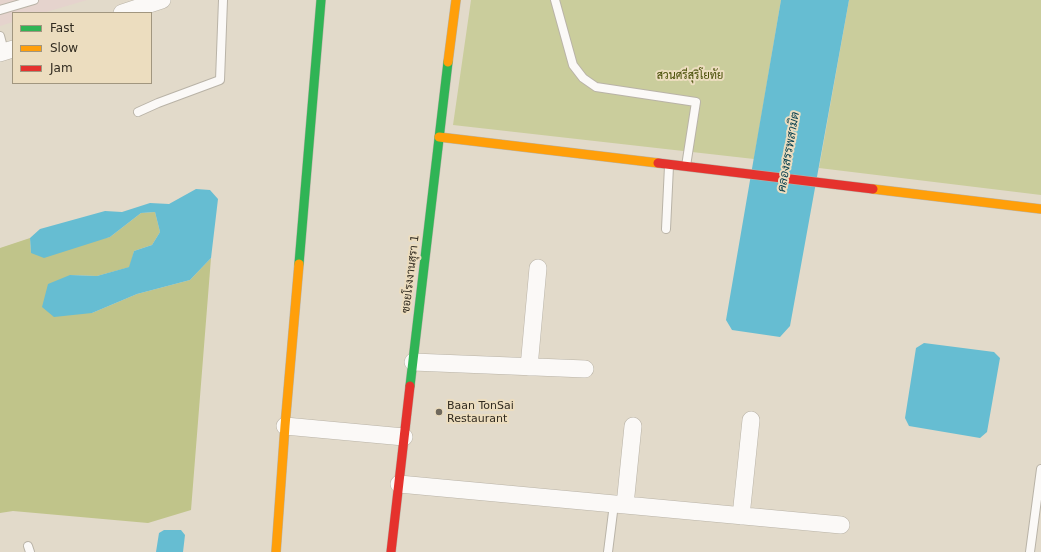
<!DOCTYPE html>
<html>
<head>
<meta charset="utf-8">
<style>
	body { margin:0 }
	#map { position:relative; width:1041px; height:552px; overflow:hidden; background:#e2daca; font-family:"DejaVu Sans",sans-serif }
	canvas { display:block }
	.legend { position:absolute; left:12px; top:12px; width:140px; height:72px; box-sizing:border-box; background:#ecddbf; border:1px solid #a1967f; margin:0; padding:5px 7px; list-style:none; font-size:12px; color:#312b20 }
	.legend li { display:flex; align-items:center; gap:8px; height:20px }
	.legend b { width:20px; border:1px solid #a1967f }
</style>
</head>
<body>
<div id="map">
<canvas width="1041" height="552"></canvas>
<ul class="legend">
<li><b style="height:5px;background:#30b455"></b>Fast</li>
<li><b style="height:5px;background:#ff9f0a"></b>Slow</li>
<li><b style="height:5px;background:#e5322d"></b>Jam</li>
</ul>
</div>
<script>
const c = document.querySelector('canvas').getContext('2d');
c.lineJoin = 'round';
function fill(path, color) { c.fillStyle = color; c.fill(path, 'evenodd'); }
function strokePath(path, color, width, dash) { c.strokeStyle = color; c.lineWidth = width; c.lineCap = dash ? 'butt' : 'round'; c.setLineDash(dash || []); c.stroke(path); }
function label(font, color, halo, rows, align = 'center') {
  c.font = font + ' "DejaVu Sans",Sarabun,sans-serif'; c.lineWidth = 4; c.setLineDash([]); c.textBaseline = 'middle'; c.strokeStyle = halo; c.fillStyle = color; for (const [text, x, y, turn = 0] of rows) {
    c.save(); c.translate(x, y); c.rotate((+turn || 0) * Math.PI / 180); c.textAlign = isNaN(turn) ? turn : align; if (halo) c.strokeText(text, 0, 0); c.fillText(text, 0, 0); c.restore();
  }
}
fill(new Path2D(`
	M 0,0 L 87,0 L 43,13 L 13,13 L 13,22 L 0,26 Z`), '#e5d3cd');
fill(new Path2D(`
	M 471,0 L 781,0 L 754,159 L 453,125 Z
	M 849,0 L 1041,0 L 1041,195 L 819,168 Z`), '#cacd9c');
fill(new Path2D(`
	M 155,212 L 160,232 L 152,245 L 134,251 L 130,267 L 97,276 L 70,275 L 92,313 L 137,294 L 190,280 L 211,258 L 191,510 L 148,523 L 13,511 L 0,513 L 0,248 L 30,238 L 31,253 L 110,237 L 141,213 Z`), '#c0c48a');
fill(new Path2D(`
	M 781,0 L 849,0 L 790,326 L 780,337 L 732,330 L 726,320 Z
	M 196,189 L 210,190 L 218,199 L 211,258 L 190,280 L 137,294 L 92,313 L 54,317 L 42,307 L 48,284 L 70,275 L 97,276 L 129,267 L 134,251 L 152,245 L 160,232 L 155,212 L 141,213 L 110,237 L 44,258 L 31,253 L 30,238 L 40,229 L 105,211 L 122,212 L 150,203 L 169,204 Z
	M 924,343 L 994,352 L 1000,358 L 987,432 L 980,438 L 909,426 L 905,418 L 916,348 Z
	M 164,530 L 181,530 L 185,535 L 183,552 L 156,552 L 159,533 Z`), '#66bdd2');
const lane = new Path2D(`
	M 555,0 L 573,65 L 583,78 L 596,87 L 696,102 L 686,166
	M 0,10 L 34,0
	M 0,36 L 4,51
	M 138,112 L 158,103 L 220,80 L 223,0
	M 666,229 L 669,166
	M 28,546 L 30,552
	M 608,552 L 614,504
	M 1030,552 L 1041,469`);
const street = new Path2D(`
	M 122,13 L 162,0
	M 0,53 L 13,49
	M 413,362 L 585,369
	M 529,367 L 538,268
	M 285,426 L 404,437
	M 399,484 L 841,525
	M 625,505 L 633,426
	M 741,516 L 751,420`);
const fast = new Path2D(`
	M 299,264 L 321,0
	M 410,386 L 448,62`);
const slow = new Path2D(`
	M 448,62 L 456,0
	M 439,137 L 658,163
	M 873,189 L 1041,209
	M 276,552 L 285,426 L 299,264`);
const jam = new Path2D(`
	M 658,163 L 873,189
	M 391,552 L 410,386`);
strokePath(lane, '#b9b3a7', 10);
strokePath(street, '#b9b3a7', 18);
strokePath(fast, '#b9b3a7', 10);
strokePath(slow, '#b9b3a7', 10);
strokePath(jam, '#b9b3a7', 10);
strokePath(lane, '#fbf9f7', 8);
strokePath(street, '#fbf9f7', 17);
strokePath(fast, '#30b455', 9);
strokePath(slow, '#ff9f0a', 9);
strokePath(jam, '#e5322d', 9);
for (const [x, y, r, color] of [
	[439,412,4,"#6f685c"]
]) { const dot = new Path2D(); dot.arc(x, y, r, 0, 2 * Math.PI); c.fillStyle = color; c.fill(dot); strokePath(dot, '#ecddbf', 1.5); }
label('11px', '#434a00', '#ecddbf', [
	["สวนศรีสุริโยทัย",690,76]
]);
label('11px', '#312b20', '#ecddbf', [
	["ซอยโรงงานสุรา 1",411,274,-83]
]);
label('11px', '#312b20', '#ecddbf', [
	["Baan TonSai",447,406],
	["Restaurant",447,419]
], 'left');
label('italic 12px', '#073f4e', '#ecddbf', [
	["คลองสรรพสามิต",789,152,-80]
]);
</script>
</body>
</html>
